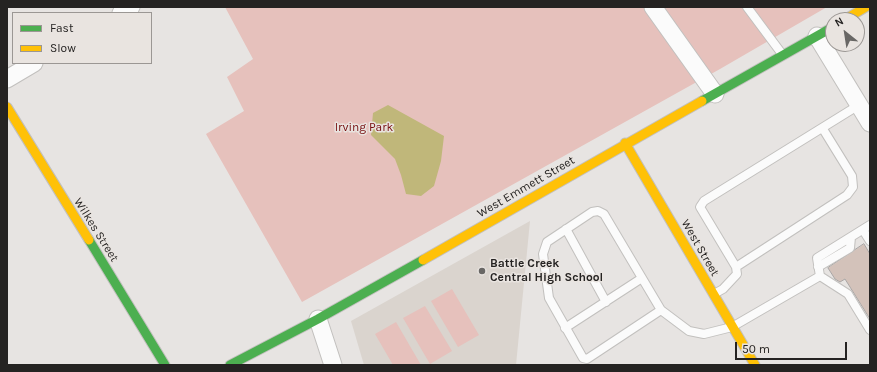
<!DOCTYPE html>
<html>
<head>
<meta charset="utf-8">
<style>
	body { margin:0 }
	#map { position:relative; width:877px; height:372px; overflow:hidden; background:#e7e4e2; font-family:Karla,sans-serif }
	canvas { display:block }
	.frame { position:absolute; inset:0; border:8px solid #252322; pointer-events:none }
	.legend { position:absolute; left:12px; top:12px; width:140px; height:52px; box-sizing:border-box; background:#e9e4e0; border:1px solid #9b9794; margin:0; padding:5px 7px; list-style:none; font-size:12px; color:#252322 }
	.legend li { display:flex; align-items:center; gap:8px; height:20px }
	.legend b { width:20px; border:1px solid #9b9794 }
	.north { position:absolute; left:825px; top:12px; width:40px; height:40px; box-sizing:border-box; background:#e9e4e0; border:1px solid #9b9794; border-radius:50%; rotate:330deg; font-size:11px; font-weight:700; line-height:16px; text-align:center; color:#252322 }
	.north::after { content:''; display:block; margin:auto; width:14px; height:18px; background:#696765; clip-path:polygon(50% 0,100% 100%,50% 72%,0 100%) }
	.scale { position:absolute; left:735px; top:342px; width:112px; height:18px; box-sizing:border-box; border:2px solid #252322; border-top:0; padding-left:5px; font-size:12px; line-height:14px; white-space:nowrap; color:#252322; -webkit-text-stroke:3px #e9e4e0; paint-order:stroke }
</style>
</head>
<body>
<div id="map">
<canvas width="877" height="372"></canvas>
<div class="frame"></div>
<ul class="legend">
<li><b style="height:5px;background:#4caf50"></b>Fast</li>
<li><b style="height:5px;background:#ffc107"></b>Slow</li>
</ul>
<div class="north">N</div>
<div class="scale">50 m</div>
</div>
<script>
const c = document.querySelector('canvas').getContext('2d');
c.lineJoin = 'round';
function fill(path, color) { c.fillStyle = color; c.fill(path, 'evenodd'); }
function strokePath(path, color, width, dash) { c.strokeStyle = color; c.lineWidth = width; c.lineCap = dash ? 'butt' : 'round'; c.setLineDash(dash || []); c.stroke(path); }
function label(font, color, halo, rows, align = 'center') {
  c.font = font + ' Karla,sans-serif'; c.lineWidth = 3; c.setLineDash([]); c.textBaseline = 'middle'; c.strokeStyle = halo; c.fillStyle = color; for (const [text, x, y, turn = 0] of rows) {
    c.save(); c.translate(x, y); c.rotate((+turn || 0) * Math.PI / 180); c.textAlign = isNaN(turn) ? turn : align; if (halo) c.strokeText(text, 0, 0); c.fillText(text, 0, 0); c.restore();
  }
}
fill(new Path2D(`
	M 530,221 L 516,365 L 364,365 L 351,321 Z`), '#dad4ce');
fill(new Path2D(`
	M 225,7 L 827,7 L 720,69 L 302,302 L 206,134 L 244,111 L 227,77 L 253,59 Z
	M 452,289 L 479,335 L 458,347 L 431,301 Z
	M 425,306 L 452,351 L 430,364 L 403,318 Z
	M 396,322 L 421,365 L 393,365 L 375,334 Z`), '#e6c1bc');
fill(new Path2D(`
	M 388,105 L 444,136 L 441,161 L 434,186 L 421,196 L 406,194 L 401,175 L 395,159 L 371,135 L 373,113 Z`), '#c0b77a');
const building = new Path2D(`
	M 864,244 L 870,254 L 870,319 L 845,279 L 840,282 L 835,279 L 828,268 Z`);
fill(building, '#d3c2ba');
strokePath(building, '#a9a6a5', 1);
const lane = new Path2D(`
	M 747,7 L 782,54
	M 566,229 L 606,302
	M 863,230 L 870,241
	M 736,267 L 847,195 L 853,187 L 852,176 L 823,129
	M 818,267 L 850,248 L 851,237
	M 820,276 L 848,294 L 870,330
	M 714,294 L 723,289 L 737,274 L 736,267 L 700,207 L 704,201 L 859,105
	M 661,310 L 587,359 L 583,358 L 549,298 L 543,254 L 547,242 L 592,212 L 598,211 L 604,214 L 661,310 L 689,331 L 704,334 L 732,327 L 820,276 L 817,258 L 870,225
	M 565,328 L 642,278`);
const street = new Path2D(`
	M 653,7 L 715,94
	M 121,13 L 131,7
	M 817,36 L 870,123
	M 7,79 L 34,63
	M 318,319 L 333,365`);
const fast = new Path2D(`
	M 702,101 L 833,27
	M 89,240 L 165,365
	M 230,365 L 318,319 L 423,260`);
const slow = new Path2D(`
	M 844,20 L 866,7
	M 7,107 L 89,240
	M 625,143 L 755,365
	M 423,260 L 702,101`);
strokePath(lane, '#c2c0be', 10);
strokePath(street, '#c2c0be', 19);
strokePath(fast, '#c2c0be', 11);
strokePath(slow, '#c2c0be', 11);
strokePath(lane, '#fbfbfb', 8);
strokePath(street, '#fbfbfb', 17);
strokePath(fast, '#4caf50', 9);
strokePath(slow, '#ffc107', 9);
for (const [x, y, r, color] of [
	[482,271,4,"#696765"]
]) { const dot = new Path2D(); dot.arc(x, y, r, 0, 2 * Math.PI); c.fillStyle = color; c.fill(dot); strokePath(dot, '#e9e4e0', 1.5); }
label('12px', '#760d0e', '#e9e4e0', [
	["Irving Park",364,128]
]);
label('12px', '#252322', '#e9e4e0', [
	["West Emmett Street",526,187,-30],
	["Wilkes Street",96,230,58],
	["West Street",700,248,60]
]);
label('bold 12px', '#252322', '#e9e4e0', [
	["Battle Creek",490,264],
	["Central High School",490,278]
], 'left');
</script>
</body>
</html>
